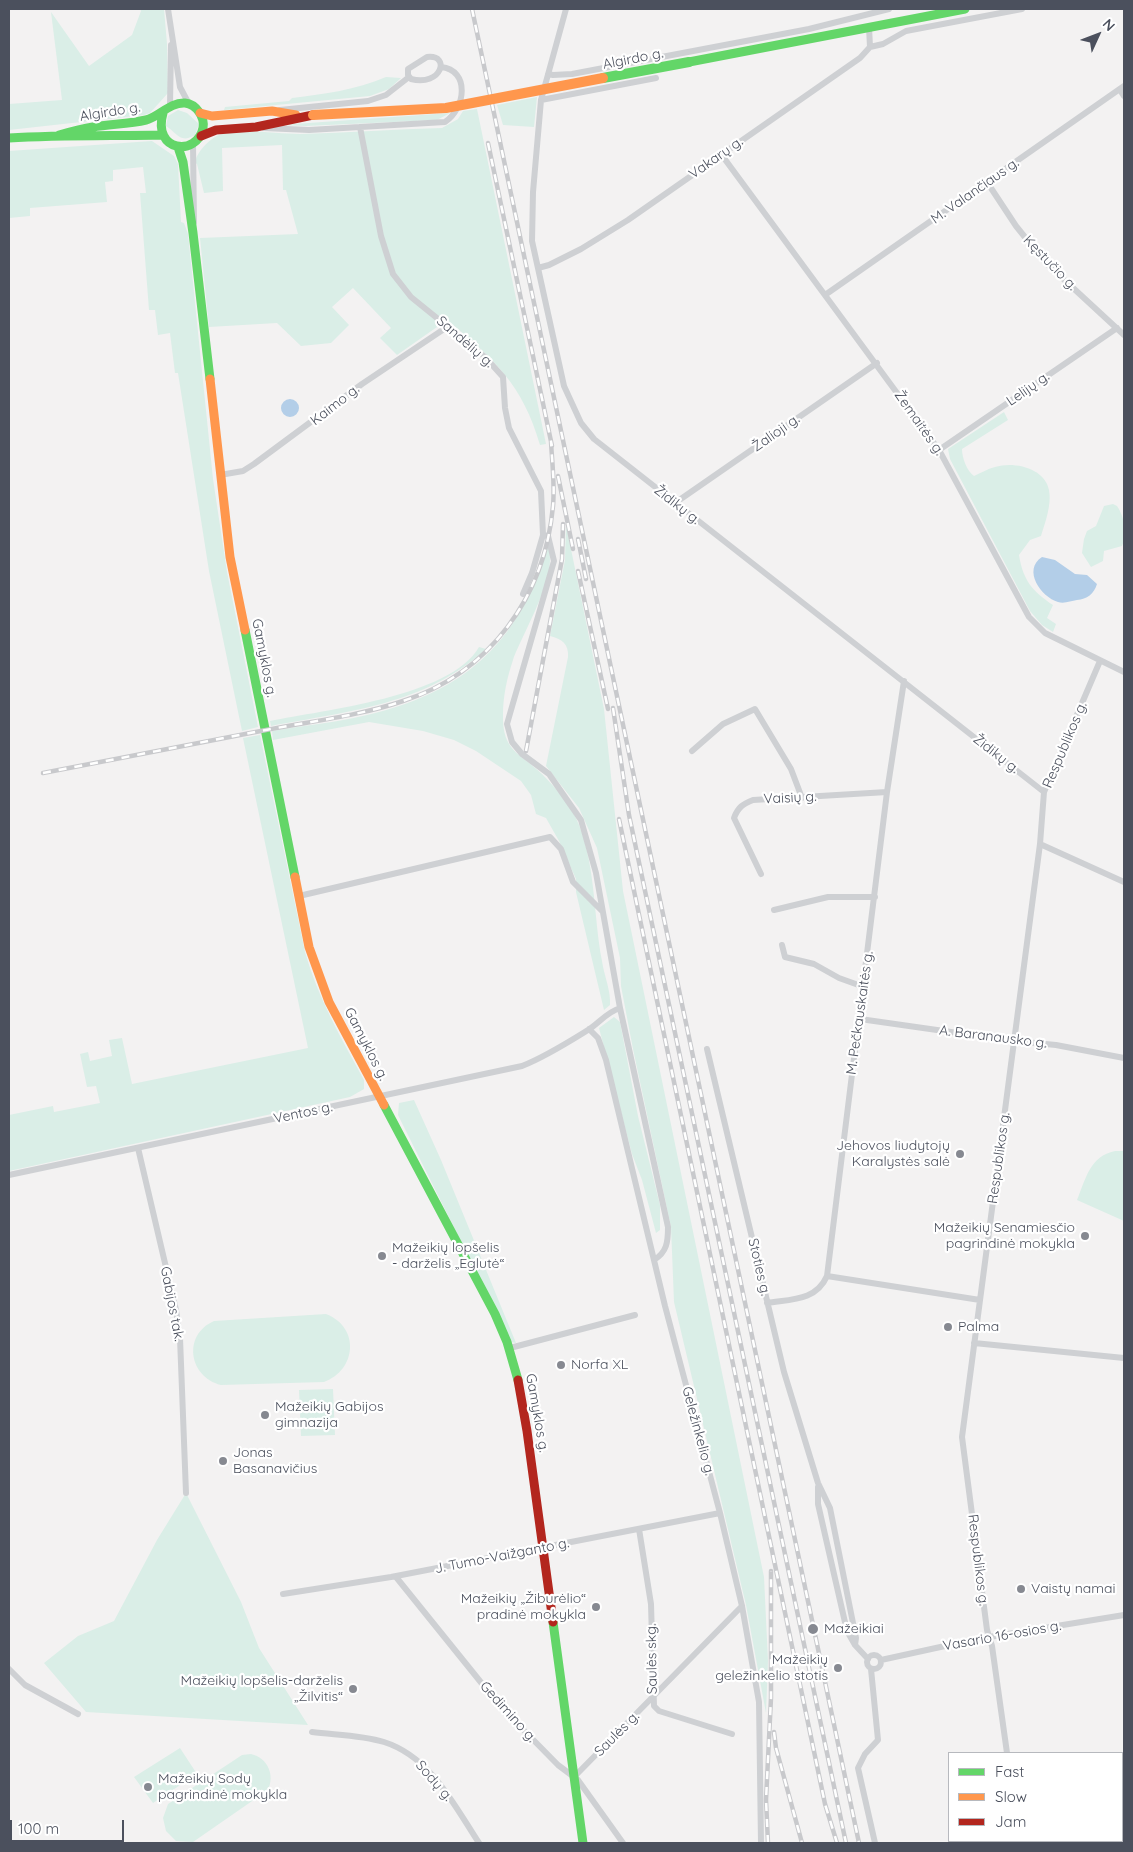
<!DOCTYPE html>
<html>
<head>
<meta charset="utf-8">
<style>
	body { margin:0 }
	#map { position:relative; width:1133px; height:1852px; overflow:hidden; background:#f3f2f2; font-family:Quicksand,sans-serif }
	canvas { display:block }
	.frame { position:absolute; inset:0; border:10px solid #4b505d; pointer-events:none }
	.legend { position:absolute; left:948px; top:1752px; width:175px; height:90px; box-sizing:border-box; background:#fff; border:1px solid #b7b9be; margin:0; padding:6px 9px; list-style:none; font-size:15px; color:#4b505d }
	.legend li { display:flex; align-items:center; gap:10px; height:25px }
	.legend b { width:25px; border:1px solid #b7b9be }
	.north { position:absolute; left:1073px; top:10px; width:50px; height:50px; -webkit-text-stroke:4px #fff; paint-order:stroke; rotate:47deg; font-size:14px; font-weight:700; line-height:20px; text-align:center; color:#4b505d }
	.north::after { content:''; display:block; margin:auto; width:18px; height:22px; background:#4b505d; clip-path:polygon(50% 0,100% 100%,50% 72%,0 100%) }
	.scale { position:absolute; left:10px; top:1820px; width:114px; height:22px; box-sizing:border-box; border:2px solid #4b505d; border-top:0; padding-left:6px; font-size:15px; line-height:18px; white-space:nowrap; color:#4b505d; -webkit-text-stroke:4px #fff; paint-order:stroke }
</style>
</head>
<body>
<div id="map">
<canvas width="1133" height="1852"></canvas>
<div class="frame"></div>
<ul class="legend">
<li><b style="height:6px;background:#63d668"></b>Fast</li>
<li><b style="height:6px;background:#ff974d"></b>Slow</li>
<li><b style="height:6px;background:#b3261e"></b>Jam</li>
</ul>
<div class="north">N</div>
<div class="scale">100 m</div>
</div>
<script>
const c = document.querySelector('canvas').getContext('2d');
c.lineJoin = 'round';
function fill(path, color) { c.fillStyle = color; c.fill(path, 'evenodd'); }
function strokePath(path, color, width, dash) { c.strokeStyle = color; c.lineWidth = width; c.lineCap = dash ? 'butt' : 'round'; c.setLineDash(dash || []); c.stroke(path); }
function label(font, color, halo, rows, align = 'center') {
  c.font = font + ' Quicksand,sans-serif'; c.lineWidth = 4.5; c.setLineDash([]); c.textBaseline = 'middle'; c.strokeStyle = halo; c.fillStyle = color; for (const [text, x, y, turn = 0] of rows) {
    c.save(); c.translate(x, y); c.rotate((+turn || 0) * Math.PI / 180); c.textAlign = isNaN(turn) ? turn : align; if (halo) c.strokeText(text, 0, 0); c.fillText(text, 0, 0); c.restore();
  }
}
fill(new Path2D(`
	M 140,9 L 164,9 L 167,44 L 168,93 L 150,113 L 144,115 L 9,130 L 9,104 L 62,100 L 51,12 L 89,66 L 132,35 L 141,11 Z
	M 386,77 L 401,78 L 389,89 L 370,96 L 224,110 L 225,107 L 289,101 L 292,98 C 325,94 355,90 386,77 Z
	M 537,97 L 534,127 L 503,125 L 497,105 Z
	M 477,109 L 546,444 L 540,445 C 523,385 494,359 447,320 L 397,355 L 380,338 L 391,328 L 353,288 L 332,307 L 349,325 L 331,343 L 301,346 L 277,323 L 209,327 L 200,238 L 298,234 L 286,190 L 283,190 L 282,145 L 222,148 L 223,191 L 204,193 L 197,164 L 195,163 C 196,153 209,139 219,135 C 238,128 278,134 300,134 C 347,133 395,129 442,128 L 458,119 L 463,111 Z
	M 178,110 L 187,113 L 199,124 L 195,135 C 180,144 177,133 166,126 L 168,116 Z
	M 450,113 L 437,120 L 306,126 L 280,125 Z
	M 152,141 L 174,156 L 178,164 L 181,222 L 184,223 L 188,234 L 213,479 L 227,572 L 258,727 L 242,731 L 209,571 L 178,373 L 175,373 L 170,333 L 158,335 L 155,310 L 149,310 L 140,193 L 146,193 L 143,167 L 113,170 L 113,181 L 105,182 L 107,202 L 30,208 L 30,216 L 9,218 L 9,151 Z
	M 1004,412 L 1008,420 L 962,449 C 962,458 967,471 974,476 C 981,473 987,469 995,467 C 1014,461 1045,468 1049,490 C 1052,504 1045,523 1041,536 L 1030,540 L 1019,555 C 1023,580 1032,591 1053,605 L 1047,618 L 1056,624 L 1053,632 L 1042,625 L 1030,611 L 950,459 L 948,449 Z
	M 1113,504 L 1117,506 C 1124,516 1128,534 1122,546 L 1104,551 L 1103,561 L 1091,567 L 1082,553 L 1084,539 L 1087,531 L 1096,526 L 1104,506 Z
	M 566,525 L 604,709 L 623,891 L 764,1577 L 768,1661 L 766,1713 L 746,1605 L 674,1302 L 671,1227 L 633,1049 L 621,986 L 620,958 L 597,848 L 579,808 L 546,766 L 568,657 C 569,644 562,639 550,636 L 565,560 Z
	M 547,546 C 561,571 522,634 513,660 C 507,678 503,696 503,715 C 502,751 520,753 542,774 C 554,786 567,801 575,816 C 596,858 593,915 602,961 C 604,976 611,990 610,1005 L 604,1010 L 576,892 L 576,879 L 559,841 L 546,818 L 536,814 L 531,795 L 521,781 L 476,751 L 454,740 L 423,731 L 369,722 L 273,740 L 272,731 C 314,724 359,720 399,706 C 481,679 524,627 547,546 Z
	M 479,647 L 486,649 C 425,705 349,711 271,726 L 270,721 C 323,710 451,697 479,647 Z
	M 260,735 L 305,952 C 318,998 341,1038 364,1080 L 364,1089 L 350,1097 L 9,1171 L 9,1115 L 53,1106 L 54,1112 L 100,1103 L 96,1086 L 87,1087 L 80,1054 L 88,1052 L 90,1061 L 112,1056 L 109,1040 L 122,1038 L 132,1084 L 308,1048 L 243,738 Z
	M 614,1017 L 620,1022 L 638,1116 L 660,1205 L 660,1230 L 656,1233 L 642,1180 L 632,1154 L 599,1028 Z
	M 414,1100 L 441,1160 L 516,1343 L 511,1342 L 398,1115 L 399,1103 Z
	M 1115,1151 L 1124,1151 L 1124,1221 L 1077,1200 C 1086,1178 1090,1156 1115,1151 Z
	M 326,1314 C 360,1327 357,1370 324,1382 L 221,1385 C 189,1377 182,1335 214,1321 Z
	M 333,1389 L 335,1435 L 301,1436 L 299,1390 Z
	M 186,1493 L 241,1602 L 259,1648 L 308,1725 L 86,1712 L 44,1663 L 78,1636 L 114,1621 L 157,1540 Z
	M 180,1748 L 197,1774 L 153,1803 L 134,1777 Z
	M 251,1754 C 268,1758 275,1775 268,1790 L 193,1842 L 176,1841 L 166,1831 L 163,1818 L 168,1804 L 242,1755 Z`), '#daeee7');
fill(new Path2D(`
	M281 408a9 9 0 1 1 18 0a9 9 0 1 1-18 0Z
	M 1042,557 L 1055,560 L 1075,574 L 1087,575 L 1097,584 C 1094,594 1087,599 1077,600 C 1071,601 1064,604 1058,602 C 1041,597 1022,570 1042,557 Z`), '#b3cee8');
strokePath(new Path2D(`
	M 168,9 L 180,87 L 189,104
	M 566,9 L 541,100 L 533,192 L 532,241 L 564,386 L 581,423 L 594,439 L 1044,792
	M 870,47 L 883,44 L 906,31 L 1022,9
	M 427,57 C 451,54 442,87 411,79 L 408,75 L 408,69 Z
	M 548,74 L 553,75 L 572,74 L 809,29 L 889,9
	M 1120,90 L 1124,96
	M 541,100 L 656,78
	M 170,106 L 171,45
	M 280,110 L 368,101 L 386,95 L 409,77
	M 360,127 L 381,236 L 393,274 L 411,297 L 485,357 L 503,377 L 505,408 L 509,428 L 541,491 L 543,535 L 532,573 L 523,594
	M 264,128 L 309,130 L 445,122 C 466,108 470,70 441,67
	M 193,144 L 194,222
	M 721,154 L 939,450 L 1029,617 L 1045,633 L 1124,672
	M 987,182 L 1016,226 L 1045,262 L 1124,335
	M 538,268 L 549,265 L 581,249 L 628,220 L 860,58 L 870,47 L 869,27
	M 825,295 L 1124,86
	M 939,450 L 1117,328
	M 220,475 L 243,471 L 254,464 L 362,384 L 447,327
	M 675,503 L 877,363
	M 692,751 L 723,724 L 755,709 L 791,769 L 802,798
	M 1040,844 L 1124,882
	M 761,874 L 734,818 C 738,807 743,804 753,800 L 887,792
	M 299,896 L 550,837 L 561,849 L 573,882 L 602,911
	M 774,910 L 828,897 L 875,897
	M 782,945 L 785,957 L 814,964 L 839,978 L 864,987
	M 620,1008 L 668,1227 C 668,1242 667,1252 654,1260
	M 860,1019 L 1014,1041 L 1056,1045 L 1124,1058
	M 589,1029 L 598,1038 L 606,1060 L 665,1306 L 720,1513 L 742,1606 L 759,1702 L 761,1843
	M 707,1049 L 784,1372 L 818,1483 L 830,1508 L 856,1638 L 855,1645
	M 138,1148 L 176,1310 L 180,1338 L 186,1493
	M 9,1175 L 522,1066 C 545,1057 567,1043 588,1030 C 599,1023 607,1012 620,1008 L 596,873 L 581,820 L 549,774 L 522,754 L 512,742 L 507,724 L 554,561 L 548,536 L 543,535
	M 827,1276 L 980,1300
	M 767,1303 C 791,1299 816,1301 827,1276 L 887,792 L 904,681
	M 974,1343 L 1124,1358
	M 510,1348 L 635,1315
	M 818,1487 L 818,1504 L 847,1631 L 855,1645 L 868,1659
	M 639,1529 L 651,1604 L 654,1706 L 659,1711 L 732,1734
	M 396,1577 L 500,1706 L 558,1765 L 578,1780 L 623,1843
	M 283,1594 L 391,1577 L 720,1513
	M867 1662a7 7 0 1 1 14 0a7 7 0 1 1-14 0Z
	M 881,1660 L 977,1639 L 1124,1615
	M 9,1669 L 25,1685 L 78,1714
	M 871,1669 L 878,1740 L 865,1754 L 858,1768 L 875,1843
	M 312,1732 C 335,1735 361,1735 384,1742 C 431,1757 454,1805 479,1843
	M 1007,1753 L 992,1646 L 987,1630 L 962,1437 L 1040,844 L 1044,792 L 1100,661
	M 575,1776 L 742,1606
	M 1020,1841 L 1020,1843`), '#ced0d3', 6);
strokePath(new Path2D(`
	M 689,62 L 965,9
	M 59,135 C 70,132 81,129 93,127 C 110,124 129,124 146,120 C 159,117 170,102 185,103 C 196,104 205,117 203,128 C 197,157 152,152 163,113
	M 9,138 C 60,135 111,136 162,135
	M 178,147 L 183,162 L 193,233 L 210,379
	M 245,630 L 295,877
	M 384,1105 L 495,1314 L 507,1342 L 518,1380
	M 553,1622 L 583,1843`), '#63d668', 9);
strokePath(new Path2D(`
	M 200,113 L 212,116 L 272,111 L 296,115
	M 210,379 L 230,557 L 245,630
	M 295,877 L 309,947 L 329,1002 L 384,1105`), '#ff974d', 9);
strokePath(new Path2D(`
	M 201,136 L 216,130 L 256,127 L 313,115
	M 518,1380 L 527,1431 L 553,1622`), '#b3261e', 9);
const rail = new Path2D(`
	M 472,9 L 859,1843
	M 488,143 L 552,446
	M 558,476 L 573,549
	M 578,539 L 586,579
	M 578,571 L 608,709
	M 613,708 L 629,815 L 846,1843
	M 526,751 L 562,559 L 563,524
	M 43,773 C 117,759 192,744 266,730 C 312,721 359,716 403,701 C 490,673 545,596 553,506 C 555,484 552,463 551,441
	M 619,819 L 825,1804 L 837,1843
	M 774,1732 L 776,1748 L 802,1843
	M 768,1843 L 766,1800 L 771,1698 L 771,1571`);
strokePath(rail, '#c8c9cc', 4.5);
strokePath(rail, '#fff', 2.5, [8]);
strokePath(new Path2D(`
	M 603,78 L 689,62`), '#63d668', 10);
strokePath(new Path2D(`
	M 313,115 L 446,108 L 603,78`), '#ff974d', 10);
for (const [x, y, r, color] of [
	[960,1154,5,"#868991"],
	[1085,1236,5,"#868991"],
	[382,1256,5,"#868991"],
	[948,1327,5,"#868991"],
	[561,1365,5,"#868991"],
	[265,1415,5,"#868991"],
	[223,1461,5,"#868991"],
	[1021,1589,5,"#868991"],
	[596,1607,5,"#868991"],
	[813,1629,6,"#868991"],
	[838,1668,5,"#868991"],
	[353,1689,5,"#868991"],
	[148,1787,5,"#868991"]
]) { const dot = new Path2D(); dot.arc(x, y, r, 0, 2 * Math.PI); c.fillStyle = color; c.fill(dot); strokePath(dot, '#fff', 2); }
label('14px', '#4b505d', '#fff', [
	["Algirdo g.",633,59,-11],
	["Algirdo g.",110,112,-9],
	["Vakarų g.",716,158,-35],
	["M. Valančiaus g.",975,191,-35],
	["Kęstučio g.",1050,263,46],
	["Sandėlių g.",465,342,41],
	["Lelijų g.",1028,389,-35],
	["Kaimo g.",335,405,-38],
	["Žemaitės g.",919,423,55],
	["Žalioji g.",776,433,-35],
	["Židikų g.",677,505,38],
	["Gamyklos g.",264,658,79],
	["Respublikos g.",1065,745,-67],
	["Židikų g.",996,754,38],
	["Vaisių g.",790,798,-3],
	["M. Pečkauskaitės g.",860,1013,-82],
	["A. Baranausko g.",993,1037,7],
	["Gamyklos g.",366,1044,63],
	["Ventos g.",303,1113,-12],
	["Respublikos g.",999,1158,-82],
	["Stoties g.",759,1267,77],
	["Gabijos tak.",172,1304,79],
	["Gamyklos g.",537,1413,80],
	["Geležinkelio g.",698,1431,75],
	["J. Tumo-Vaižganto g.",502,1556,-11],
	["Respublikos g.",978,1560,83],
	["Vasario 16-osios g.",1002,1636,-10],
	["Saulės skg.",652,1659,-91],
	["Gedimino g.",508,1712,48],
	["Saulės g.",617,1734,-45],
	["Sodų g.",434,1781,49]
]);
label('14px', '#4b505d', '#fff', [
	["Jehovos liudytojų",950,1146,"right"],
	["Karalystės salė",950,1162,"right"],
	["Mažeikių Senamiesčio",1075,1228,"right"],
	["pagrindinė mokykla",1075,1244,"right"],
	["Mažeikių lopšelis",392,1248],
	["- darželis „Eglutė“",392,1264],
	["Palma",958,1327],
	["Norfa XL",571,1365],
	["Mažeikių Gabijos",275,1407],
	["gimnazija",275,1423],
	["Jonas",233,1453],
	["Basanavičius",233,1469],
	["Vaistų namai",1031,1589],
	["Mažeikių „Žiburėlio“",586,1599,"right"],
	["pradinė mokykla",586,1615,"right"],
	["Mažeikiai",824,1629],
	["Mažeikių",828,1660,"right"],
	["geležinkelio stotis",828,1676,"right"],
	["Mažeikių lopšelis-darželis",343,1681,"right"],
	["„Žilvitis“",343,1697,"right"],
	["Mažeikių Sodų",158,1779],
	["pagrindinė mokykla",158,1795]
], 'left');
</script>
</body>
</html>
